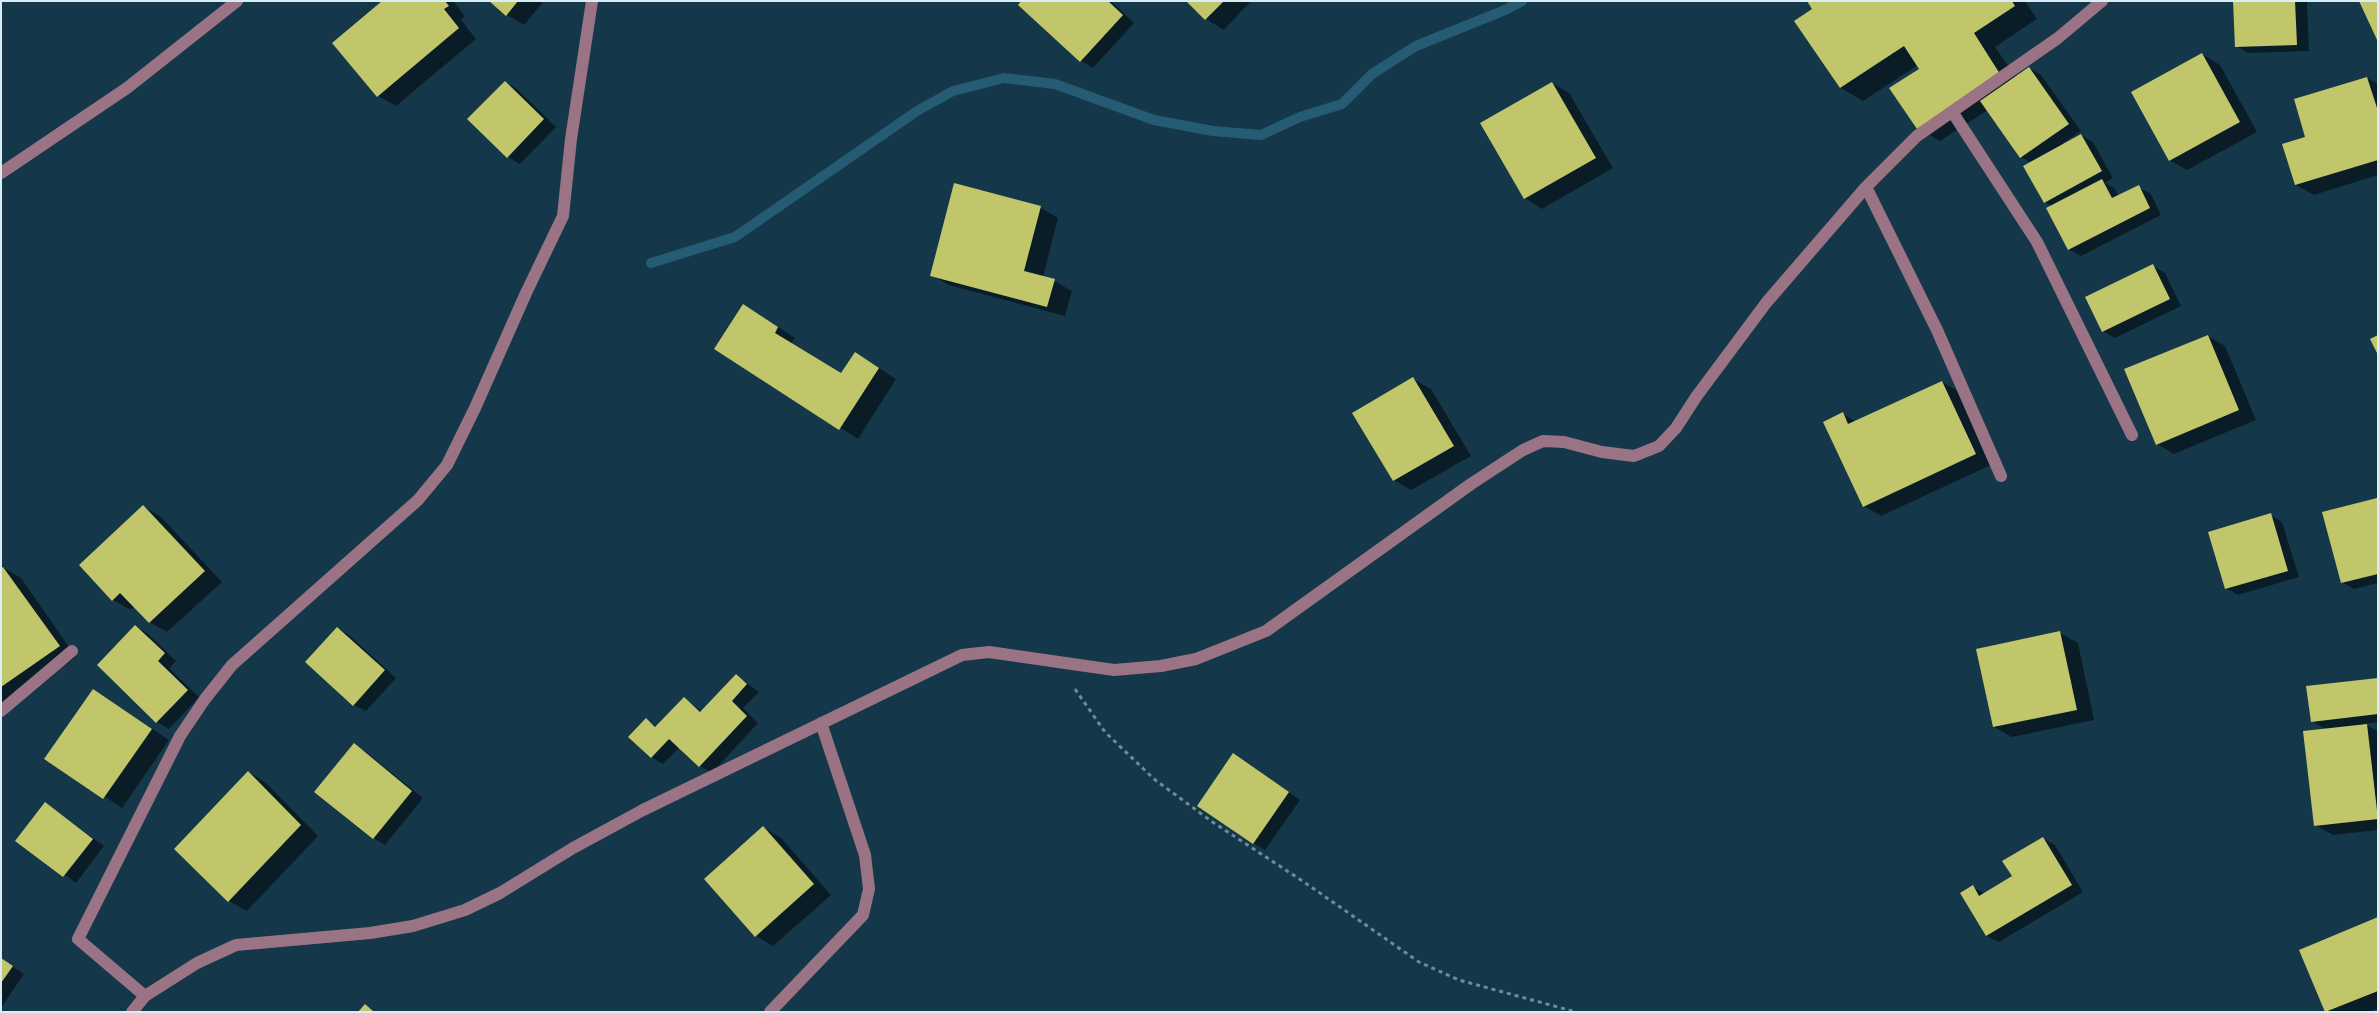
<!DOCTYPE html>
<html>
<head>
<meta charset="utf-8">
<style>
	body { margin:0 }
	#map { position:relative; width:2379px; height:1013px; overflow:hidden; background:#143849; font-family:Manrope,sans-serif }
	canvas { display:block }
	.frame { position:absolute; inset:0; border:2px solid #d9edf7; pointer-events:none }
</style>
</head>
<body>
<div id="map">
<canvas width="2379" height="1013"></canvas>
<div class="frame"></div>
</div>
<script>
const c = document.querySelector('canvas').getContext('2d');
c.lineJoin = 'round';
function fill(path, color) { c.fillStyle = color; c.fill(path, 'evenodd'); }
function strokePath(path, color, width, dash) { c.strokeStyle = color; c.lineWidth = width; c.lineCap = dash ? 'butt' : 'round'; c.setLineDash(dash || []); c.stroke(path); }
fill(new Path2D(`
	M 384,1 L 453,1 L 465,16 L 461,20 L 476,39 L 396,106 L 378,96 L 333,44 Z
	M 491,1 L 544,1 L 524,25 L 507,15 Z
	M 1023,1 L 1111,1 L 1134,23 L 1093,68 L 1081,61 Z
	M 1188,1 L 1251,1 L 1224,30 L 1206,19 Z
	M 1809,1 L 2025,1 L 2037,19 L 1995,47 L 2016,77 L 2029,68 L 2041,75 L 2081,131 L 2063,143 L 2064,145 L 2081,135 L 2093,142 L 2113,178 L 2105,183 L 2114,188 L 2119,197 L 2138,187 L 2151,194 L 2161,215 L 2081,256 L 2068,249 L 2052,206 L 2045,202 L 2032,163 L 2021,157 L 1988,110 L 1940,141 L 1918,128 L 1920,69 L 1918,65 L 1863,101 L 1841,88 L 1814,9 Z
	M 2234,1 L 2307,1 L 2309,51 L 2248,53 L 2236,46 Z
	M 2202,54 L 2220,65 L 2257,132 L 2187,170 L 2169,160 Z
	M 2367,78 L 2378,84 L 2378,175 L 2314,195 L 2296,185 L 2306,138 Z
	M 505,82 L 517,89 L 556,127 L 520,164 L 508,157 Z
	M 1552,83 L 1569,93 L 1613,168 L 1542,209 L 1525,198 Z
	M 955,185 L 1041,208 L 1058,218 L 1043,277 L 1054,281 L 1072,291 L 1065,316 L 949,285 L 931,275 Z
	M 2153,266 L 2165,273 L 2181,306 L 2115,338 L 2103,331 L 2087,298 Z
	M 761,316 L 795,338 L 791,344 L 842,374 L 873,364 L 896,379 L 858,439 L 716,349 Z
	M 2208,336 L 2225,346 L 2256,420 L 2174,454 L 2157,444 Z
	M 1413,379 L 1431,389 L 1471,456 L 1411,490 L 1394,480 Z
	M 1942,382 L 1960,392 L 1993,464 L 1881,516 L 1864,506 L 1843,414 L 1856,422 Z
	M 2376,499 L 2378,583 L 2354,589 L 2342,582 Z
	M 144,507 L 161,517 L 222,582 L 167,632 L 149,622 L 135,606 L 131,610 L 113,600 L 81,565 Z
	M 2270,515 L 2282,522 L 2299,577 L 2238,595 L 2226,588 Z
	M 4,568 L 21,578 L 76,657 L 1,710 L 1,570 Z
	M 135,626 L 147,633 L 176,661 L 169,668 L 199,697 L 169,729 L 157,722 L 99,665 Z
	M 337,628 L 349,635 L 396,678 L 366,711 L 354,705 Z
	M 2060,633 L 2078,643 L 2094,720 L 2012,737 L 1994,727 Z
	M 736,675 L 759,692 L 743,708 L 758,723 L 712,773 L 700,766 L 680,747 L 663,764 L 651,757 L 646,720 L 658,727 L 684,699 L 702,711 Z
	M 2378,679 L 2378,722 L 2364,724 L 2378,731 L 2378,830 L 2333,835 L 2315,825 L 2327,730 L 2312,721 Z
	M 94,690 L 169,740 L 122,808 L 46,758 Z
	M 354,745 L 366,752 L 423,798 L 385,845 L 373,838 Z
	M 1245,762 L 1300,800 L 1265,850 L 1253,843 Z
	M 249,772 L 266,783 L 318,836 L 247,911 L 229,901 Z
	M 46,804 L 104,846 L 76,883 L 17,840 Z
	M 764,828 L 781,838 L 831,895 L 773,946 L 756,936 Z
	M 2043,838 L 2055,845 L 2083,892 L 1999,942 L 1987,936 L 1961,894 L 1973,887 L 1985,894 L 2013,877 Z
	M 2378,919 L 2378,1008 L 2369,1012 L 2326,1012 L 2301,950 Z
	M 1,959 L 24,974 L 1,1008 Z`), '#0007');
strokePath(new Path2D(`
	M 651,263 L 735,237 L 917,111 L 953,91 L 1004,78 L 1055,84 L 1154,120 L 1213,131 L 1261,135 L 1300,117 L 1342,104 L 1372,74 L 1416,46 L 1505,10 L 1522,1`), '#265b74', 10);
fill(new Path2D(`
	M 382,1 L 445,1 L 449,6 L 444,9 L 459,28 L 377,97 L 332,43 Z
	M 489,1 L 518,1 L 506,16 Z
	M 1021,1 L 1108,1 L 1123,15 L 1080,62 L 1018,5 Z
	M 1186,1 L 1224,1 L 1205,20 Z
	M 1807,1 L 2012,1 L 2015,6 L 1974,33 L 2000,74 L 1917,129 L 1889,88 L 1919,69 L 1904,46 L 1840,88 L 1794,21 L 1812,9 Z
	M 2233,1 L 2295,1 L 2297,45 L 2235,47 Z
	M 2359,1 L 2378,1 L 2378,42 Z
	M 2202,53 L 2240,122 L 2169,161 L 2131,92 Z
	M 2029,67 L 2069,124 L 2020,158 L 1980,101 Z
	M 2367,77 L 2378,111 L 2378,160 L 2295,185 L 2282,144 L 2305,137 L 2294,99 Z
	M 505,81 L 544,119 L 507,158 L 467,119 Z
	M 1552,82 L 1596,158 L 1524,199 L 1480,123 Z
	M 2081,134 L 2102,171 L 2044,203 L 2023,166 Z
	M 2102,179 L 2112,198 L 2139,185 L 2150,208 L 2068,250 L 2046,208 Z
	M 954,183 L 1041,206 L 1024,271 L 1055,279 L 1047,307 L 930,276 Z
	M 2153,264 L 2170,299 L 2102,332 L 2085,297 Z
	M 743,304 L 778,327 L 775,333 L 841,373 L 855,352 L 879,368 L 839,430 L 714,349 Z
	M 2208,335 L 2239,410 L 2156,445 L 2124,369 Z
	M 2378,335 L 2378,355 L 2370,339 Z
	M 1413,377 L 1454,446 L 1393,481 L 1352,413 Z
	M 1942,381 L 1976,454 L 1863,507 L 1823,422 L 1843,412 L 1848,424 Z
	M 2377,498 L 2378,574 L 2341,583 L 2322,512 Z
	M 143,505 L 205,571 L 149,623 L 120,593 L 112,601 L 79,565 Z
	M 2271,513 L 2288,571 L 2225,589 L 2208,532 Z
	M 3,567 L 60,646 L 1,687 L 1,568 Z
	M 135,625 L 165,653 L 158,661 L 188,690 L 156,723 L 97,665 Z
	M 337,627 L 385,670 L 353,706 L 305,662 Z
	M 2060,631 L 2077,710 L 1993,727 L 1976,649 Z
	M 736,674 L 747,684 L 732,701 L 747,716 L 699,767 L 669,739 L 651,758 L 628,737 L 646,718 L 655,727 L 684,697 L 700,712 Z
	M 2378,678 L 2378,714 L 2311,722 L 2306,686 Z
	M 93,689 L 152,729 L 103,799 L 44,759 Z
	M 2367,724 L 2378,819 L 2314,826 L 2303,731 Z
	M 354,743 L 412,791 L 373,839 L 314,792 Z
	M 1233,753 L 1289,792 L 1253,844 L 1197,806 Z
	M 248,771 L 301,825 L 228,902 L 174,849 Z
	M 45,802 L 93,839 L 63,877 L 15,841 Z
	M 763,826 L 814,884 L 755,937 L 704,879 Z
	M 2043,837 L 2072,885 L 1986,936 L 1960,893 L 1973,885 L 1979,896 L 2012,876 L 2002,861 Z
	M 2378,917 L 2378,991 L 2325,1012 L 2299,950 Z
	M 1,958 L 13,966 L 1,983 Z
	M 365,1004 L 374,1012 L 358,1012 Z`), '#c1c66b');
strokePath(new Path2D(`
	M 1075,689 L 1105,732 L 1154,779 L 1211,821 L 1304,882 L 1419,962 L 1459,980 L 1576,1012`), '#6e8b99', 3, [4, 4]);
strokePath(new Path2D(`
	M 1953,113 L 2037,242 L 2132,435
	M 1,173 L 127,88 L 237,1
	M 1866,187 L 1937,330 L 2001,476
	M 1,711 L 72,651
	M 145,996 L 78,939 L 180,736 L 205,699 L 232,665 L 418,500 L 447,465 L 475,408 L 526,293 L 563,216 L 571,139 L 592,1
	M 132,1012 L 145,996 L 197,963 L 236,945 L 370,933 L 413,926 L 465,910 L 500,893 L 573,848 L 643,810 L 962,655 L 989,652 L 1114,670 L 1161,666 L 1196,659 L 1266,631 L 1471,484 L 1523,450 L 1543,441 L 1564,442 L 1602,452 L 1634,456 L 1659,446 L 1676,428 L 1696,397 L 1766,303 L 1866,187 L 1917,136 L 2058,38 L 2102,1
	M 770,1012 L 863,915 L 869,889 L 865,855 L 821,723`), '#9a7484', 12);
</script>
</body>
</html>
